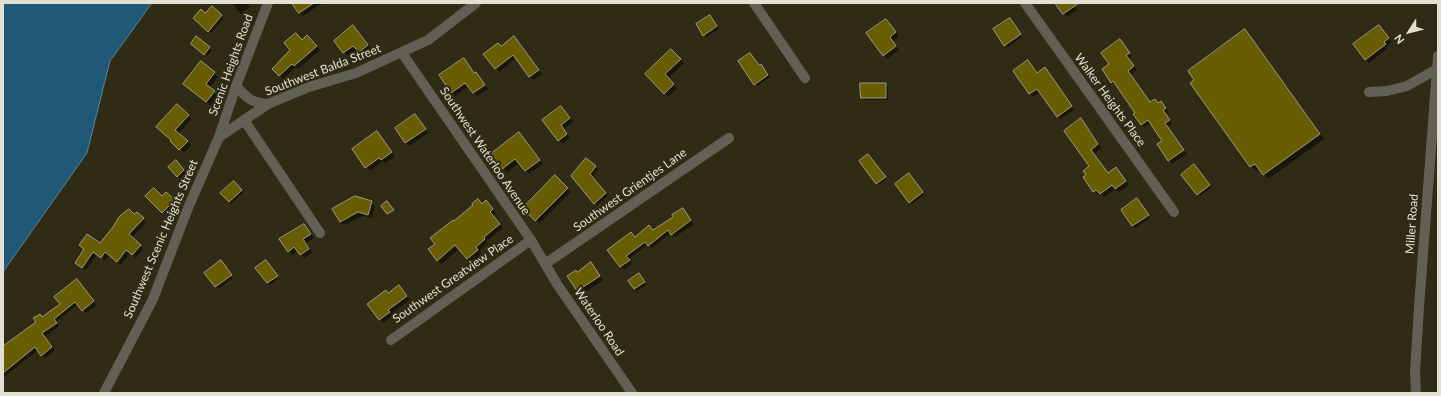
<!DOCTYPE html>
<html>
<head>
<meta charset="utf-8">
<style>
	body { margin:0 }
	#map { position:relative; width:1441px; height:396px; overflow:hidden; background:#2f2b15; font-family:Lato,sans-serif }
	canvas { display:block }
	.frame { position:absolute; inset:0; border:4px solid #e2e0d2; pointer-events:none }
	.north { position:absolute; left:1389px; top:12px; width:40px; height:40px; -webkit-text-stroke:3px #2f2b15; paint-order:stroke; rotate:234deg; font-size:11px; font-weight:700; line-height:16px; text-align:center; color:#e2e0d2 }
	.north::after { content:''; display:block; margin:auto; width:14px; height:18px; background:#e2e0d2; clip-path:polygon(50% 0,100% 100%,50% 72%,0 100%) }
</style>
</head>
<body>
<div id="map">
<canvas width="1441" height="396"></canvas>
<div class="frame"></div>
<div class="north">N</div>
</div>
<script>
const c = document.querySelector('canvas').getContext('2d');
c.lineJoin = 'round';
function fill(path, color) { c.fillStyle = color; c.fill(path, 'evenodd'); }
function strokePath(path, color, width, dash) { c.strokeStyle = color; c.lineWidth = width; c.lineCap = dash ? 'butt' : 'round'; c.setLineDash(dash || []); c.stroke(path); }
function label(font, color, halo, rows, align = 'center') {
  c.font = font + ' Lato,sans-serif'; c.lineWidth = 4; c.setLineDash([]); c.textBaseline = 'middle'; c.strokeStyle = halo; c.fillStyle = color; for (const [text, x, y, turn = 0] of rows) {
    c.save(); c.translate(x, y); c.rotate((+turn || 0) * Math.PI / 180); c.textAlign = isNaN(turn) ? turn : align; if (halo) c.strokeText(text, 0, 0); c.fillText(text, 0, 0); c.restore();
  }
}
const water = new Path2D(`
	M 3,3 L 152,3 L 110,61 L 87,153 L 3,272 Z`);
fill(water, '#205978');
strokePath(water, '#5a8293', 1);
fill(new Path2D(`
	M 232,3 L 247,3 L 250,7 L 241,14 Z
	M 293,3 L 322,3 L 303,16 Z
	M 1056,3 L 1080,3 L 1075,7 L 1077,10 L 1067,17 Z
	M 221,15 L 224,18 L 211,33 L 194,18 Z
	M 712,18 L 719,29 L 706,37 L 704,35 Z
	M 1012,22 L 1022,37 L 1008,47 L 1005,45 Z
	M 890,24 L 899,36 L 893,41 L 899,50 L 887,59 L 867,34 Z
	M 357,30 L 371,49 L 363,55 L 357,49 L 348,56 L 335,41 Z
	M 1382,30 L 1392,42 L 1387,46 L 1388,48 L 1369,63 L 1365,59 Z
	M 1250,36 L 1324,139 L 1268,179 L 1259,169 L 1256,171 L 1251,166 Z
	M 311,39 L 320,50 L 298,69 L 296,67 L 283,79 L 273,69 L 302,41 Z
	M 517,41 L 542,74 L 533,80 L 516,58 L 499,72 L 496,68 L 501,47 Z
	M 1123,44 L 1132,56 L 1129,59 L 1137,70 L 1130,75 L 1151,103 L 1164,106 L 1169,112 L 1166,114 L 1172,123 L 1168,127 L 1187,154 L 1172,164 L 1158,145 L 1164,141 L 1151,123 L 1145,127 L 1141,124 L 1137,113 L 1116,84 L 1115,85 L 1112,82 L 1103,70 L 1110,65 Z
	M 194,46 L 209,48 L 212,50 L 207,56 Z
	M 671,50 L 684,63 L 668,79 L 677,88 L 668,97 L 646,74 Z
	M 464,59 L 475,74 L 476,73 L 488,89 L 477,96 L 469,86 L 455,96 L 452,92 Z
	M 201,63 L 218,77 L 209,88 L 218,96 L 210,105 L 188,87 Z
	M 1031,65 L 1038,74 L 1045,69 L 1049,72 L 1074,110 L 1060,119 L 1041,92 L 1033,97 L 1030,94 L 1014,71 Z
	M 763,67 L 770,77 L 757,86 L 755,84 Z
	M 886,84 L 888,86 L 888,100 L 864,100 L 862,97 Z
	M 561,107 L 573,122 L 564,129 L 570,138 L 562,144 L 559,140 Z
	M 188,115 L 191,119 L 178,134 L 191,145 L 184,153 L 161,131 Z
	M 415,115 L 428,133 L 409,146 L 406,142 Z
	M 1081,120 L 1101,148 L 1094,154 L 1108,174 L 1119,172 L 1129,185 L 1119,192 L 1116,189 L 1104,197 L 1100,193 L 1098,195 L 1094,191 L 1088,175 L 1091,166 Z
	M 377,132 L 395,157 L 385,163 L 383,161 L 370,171 L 353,149 Z
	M 523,137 L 543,164 L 529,174 L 519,163 L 507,172 L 492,154 Z
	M 870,157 L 887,179 L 879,185 L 877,183 Z
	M 586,160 L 598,169 L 592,177 L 608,196 L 597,205 L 594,203 Z
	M 176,162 L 186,173 L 180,178 L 169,167 Z
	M 1197,168 L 1212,187 L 1200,196 L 1198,194 Z
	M 555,177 L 571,192 L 540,223 L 524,208 Z
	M 911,177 L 924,195 L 912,204 L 909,202 Z
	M 234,182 L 243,193 L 231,204 L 222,193 Z
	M 166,193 L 176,203 L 165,214 L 147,196 L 162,197 Z
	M 371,202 L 375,206 L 372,218 L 363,216 L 344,225 L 340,222 Z
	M 1139,202 L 1150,218 L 1135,228 L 1122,210 Z
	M 482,204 L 489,205 L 496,213 L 493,216 L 503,228 L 486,241 L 488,243 L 479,251 L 481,254 L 471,262 L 459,249 L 441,264 L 438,260 L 436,244 L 454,222 Z
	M 685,212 L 694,224 L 675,237 L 671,233 L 651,248 L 648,244 L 629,259 L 632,263 L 624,270 L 609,250 L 654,231 L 675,217 Z
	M 137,213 L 146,222 L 132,238 L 143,249 L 136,258 L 130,253 L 121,265 L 109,255 L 105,260 L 97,255 L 86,270 L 79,266 L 85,250 L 80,245 L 100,244 Z
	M 304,225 L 314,238 L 306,243 L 312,253 L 304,258 L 298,251 L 292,255 L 289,251 Z
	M 268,263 L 279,278 L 270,285 L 257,268 Z
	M 223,264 L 233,278 L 218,289 L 205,273 Z
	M 594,267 L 603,280 L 582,294 L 568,276 Z
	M 641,277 L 646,285 L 637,291 L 629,281 Z
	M 80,283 L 96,305 L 86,313 L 78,304 L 56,322 L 59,326 L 45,337 L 55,350 L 45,358 L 38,350 L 3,378 L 3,347 L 61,304 Z
	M 399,286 L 410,300 L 391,314 L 393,316 L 383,323 L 368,304 L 388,294 Z`), '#0007');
const building = new Path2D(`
	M 292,3 L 314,3 L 299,13 Z
	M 1055,3 L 1079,3 L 1063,14 Z
	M 212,6 L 222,15 L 208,32 L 193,18 L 201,9 L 205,13 Z
	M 710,15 L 717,26 L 703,36 L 696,24 Z
	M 1010,18 L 1021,34 L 1004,46 L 993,29 Z
	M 886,19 L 896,32 L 890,37 L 896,46 L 883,56 L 866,33 Z
	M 353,25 L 368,45 L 359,52 L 353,46 L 343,53 L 334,41 Z
	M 1379,25 L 1389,38 L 1384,42 L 1386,44 L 1365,60 L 1353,44 Z
	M 1245,29 L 1320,134 L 1263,175 L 1255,164 L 1250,167 L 1190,83 L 1194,80 L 1188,71 Z
	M 296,33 L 302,40 L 307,35 L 317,46 L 294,66 L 292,64 L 279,76 L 272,69 L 290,50 L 284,43 Z
	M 196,36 L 210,47 L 204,55 L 191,44 Z
	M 514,36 L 539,70 L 529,77 L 513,55 L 495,69 L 483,54 L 498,43 L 501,46 Z
	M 1120,39 L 1130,53 L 1126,55 L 1134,66 L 1128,71 L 1150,102 L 1155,99 L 1158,103 L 1161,101 L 1166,108 L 1163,110 L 1170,120 L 1165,123 L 1184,150 L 1168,161 L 1157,144 L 1162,141 L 1148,120 L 1141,125 L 1133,114 L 1135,113 L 1113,81 L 1111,83 L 1102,69 L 1109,64 L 1101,53 Z
	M 671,49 L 681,59 L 665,74 L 674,84 L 664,94 L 645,74 Z
	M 750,53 L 759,65 L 761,64 L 768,75 L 754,85 L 738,61 Z
	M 464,58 L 474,73 L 476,72 L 485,85 L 473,93 L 465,83 L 451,93 L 439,75 Z
	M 1028,60 L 1037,73 L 1045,67 L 1072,106 L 1057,117 L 1037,89 L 1029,94 L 1013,71 Z
	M 201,61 L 215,72 L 206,84 L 215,91 L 206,102 L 183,84 Z
	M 860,83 L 886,83 L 886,98 L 861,98 Z
	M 177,104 L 189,115 L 175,130 L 188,141 L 179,150 L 170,141 L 171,140 L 156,127 Z
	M 561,106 L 570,118 L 561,125 L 567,134 L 558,141 L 542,120 Z
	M 415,114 L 426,129 L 405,143 L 395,128 Z
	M 1081,118 L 1098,144 L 1091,150 L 1108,173 L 1116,167 L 1126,181 L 1115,189 L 1112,185 L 1100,194 L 1096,190 L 1093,192 L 1083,177 L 1086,175 L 1083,171 L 1089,166 L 1064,131 Z
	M 377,131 L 392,152 L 381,160 L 379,158 L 365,168 L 352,149 Z
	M 519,132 L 540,160 L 525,171 L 515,159 L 502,169 L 491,154 Z
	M 868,154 L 886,177 L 876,184 L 859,161 Z
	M 586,158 L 596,166 L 590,174 L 606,193 L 594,204 L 571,176 Z
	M 176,160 L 184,170 L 177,177 L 168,167 Z
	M 1194,164 L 1210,185 L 1197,195 L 1181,175 Z
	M 909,173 L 923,192 L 909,203 L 895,184 Z
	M 555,175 L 568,188 L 535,221 L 523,208 Z
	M 234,181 L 242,190 L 229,202 L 220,193 Z
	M 154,188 L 162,196 L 166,192 L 175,200 L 162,213 L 145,196 Z
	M 355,196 L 372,201 L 368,215 L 358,212 L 340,222 L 332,209 Z
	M 1137,198 L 1149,215 L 1132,226 L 1121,210 Z
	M 478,199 L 482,204 L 486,200 L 493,209 L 490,212 L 500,224 L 484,237 L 485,239 L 476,247 L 478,250 L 467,259 L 455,245 L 437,261 L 428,249 L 435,244 L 430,238 L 453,220 L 454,221 L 473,205 L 472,204 Z
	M 387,201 L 394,210 L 387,214 L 381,206 Z
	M 683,208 L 691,220 L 671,235 L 668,230 L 648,246 L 645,242 L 626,256 L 630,260 L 620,267 L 607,250 L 631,232 L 635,237 L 649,225 L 653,230 L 673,217 L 672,215 Z
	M 129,209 L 134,214 L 137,212 L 144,218 L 129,234 L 141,245 L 132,255 L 126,250 L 117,262 L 105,252 L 101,258 L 93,252 L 82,268 L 75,263 L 84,249 L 79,245 L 87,234 L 100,243 L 113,227 L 119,217 Z
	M 304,224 L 311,234 L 303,239 L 309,249 L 300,255 L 294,247 L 288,252 L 279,239 Z
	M 221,260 L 232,275 L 215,287 L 204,273 Z
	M 266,260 L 278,276 L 267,283 L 255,268 Z
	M 591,262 L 600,276 L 577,291 L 567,276 L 576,270 L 577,272 Z
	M 639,273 L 645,282 L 634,289 L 628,281 Z
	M 77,279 L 94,301 L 82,311 L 75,302 L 54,319 L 57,323 L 42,333 L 52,347 L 41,356 L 35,347 L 3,373 L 3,346 L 36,322 L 33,318 L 40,314 L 42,317 L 60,304 L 54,297 Z
	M 399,285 L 407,296 L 388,310 L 390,312 L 379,320 L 367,304 L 386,290 L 388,293 Z`);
fill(building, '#695d04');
strokePath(building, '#9d9a80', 1);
strokePath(new Path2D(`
	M 754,3 L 805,78
	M 1025,3 L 1174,212
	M 402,53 L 531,240 L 557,284 L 632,393
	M 236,86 C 248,99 250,102 268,104
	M 1369,92 L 1387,91 L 1407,86 L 1437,69
	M 244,120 L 320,233
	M 219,137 L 268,104 L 309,87 L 356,73 L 428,40 L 476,3
	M 545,264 L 729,138
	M 391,340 L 531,240
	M 104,393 L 153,299 L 188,208 L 219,137 L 236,86 L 268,3
	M 1416,393 L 1415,372 L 1419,307 L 1438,56`), '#616055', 10);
label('12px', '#e2e0d2', '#2f2b15', [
	["Scenic Heights Road",231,65,-70],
	["Southwest Balda Street",323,70,-21],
	["Walker Heights Place",1110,100,54],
	["Southwest Waterloo Avenue",485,151,56],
	["Southwest Grientjes Lane",630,190,-35],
	["Miller Road",1412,224,-86],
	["Southwest Scenic Heights Street",161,239,-67],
	["Southwest Greatview Place",453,279,-35],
	["Waterloo Road",599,322,56]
]);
</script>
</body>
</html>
